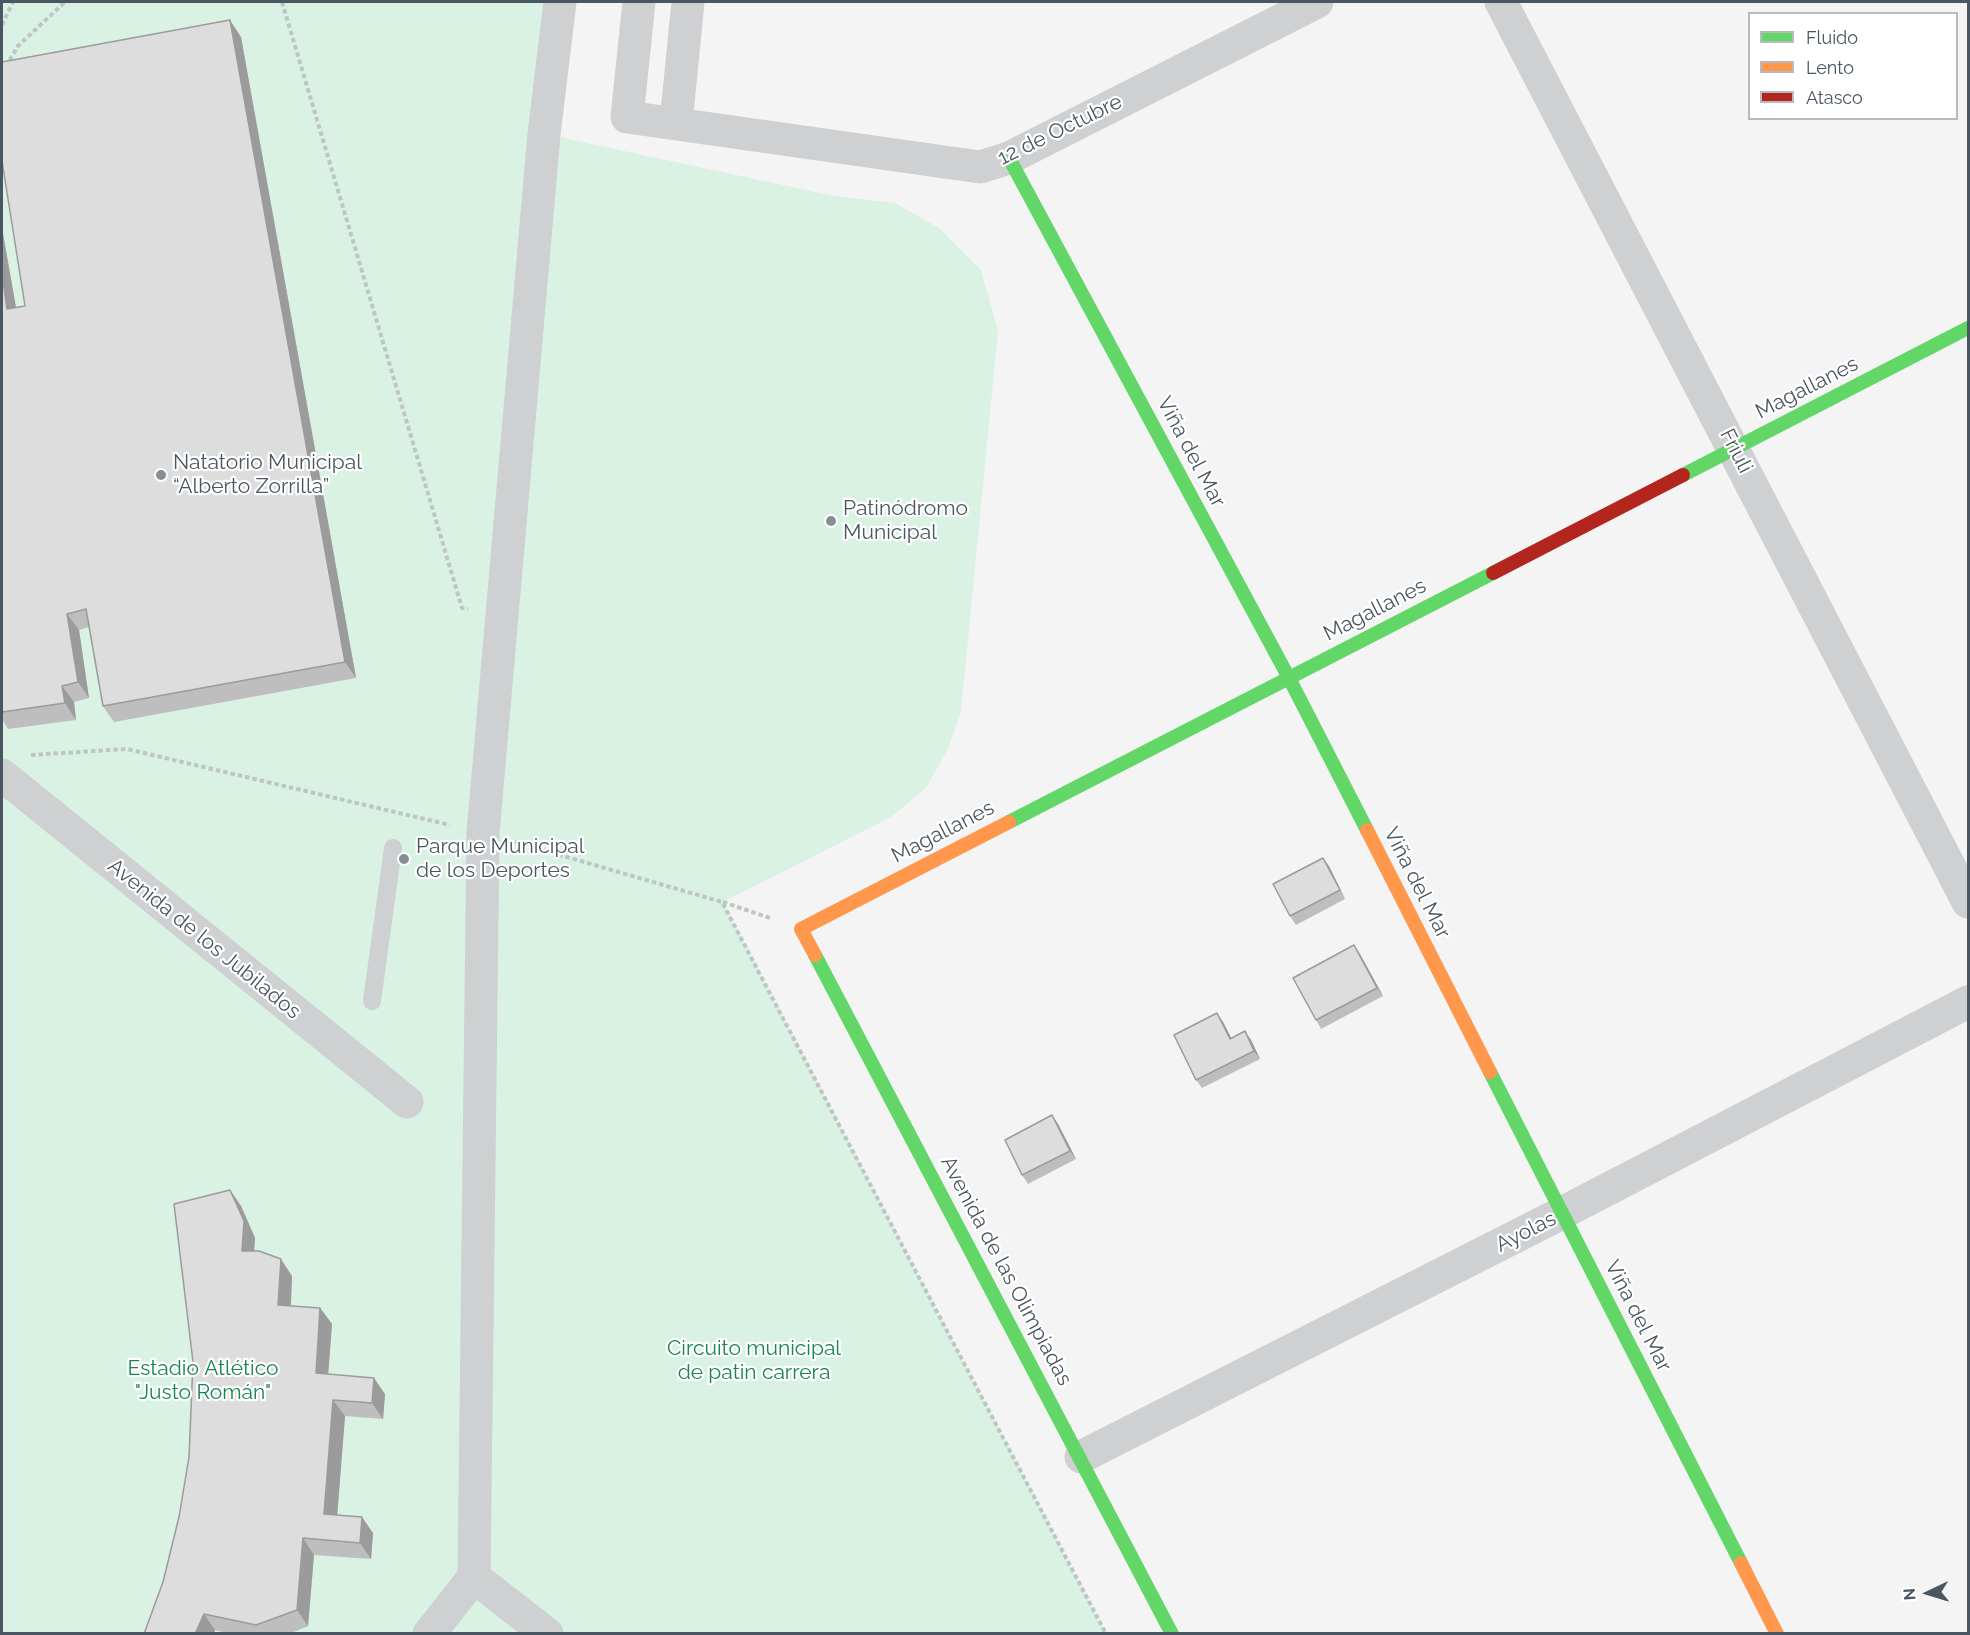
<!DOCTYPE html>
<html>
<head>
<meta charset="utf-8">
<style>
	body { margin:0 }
	#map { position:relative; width:1970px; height:1635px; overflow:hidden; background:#f4f4f4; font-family:Raleway,sans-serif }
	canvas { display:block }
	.frame { position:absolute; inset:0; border:3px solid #4a5661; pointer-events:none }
	.legend { position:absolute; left:1748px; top:12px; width:210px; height:108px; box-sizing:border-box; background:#fff; border:2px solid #b7bbc0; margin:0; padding:8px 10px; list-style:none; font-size:18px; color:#4a5661 }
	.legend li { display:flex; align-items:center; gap:12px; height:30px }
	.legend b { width:30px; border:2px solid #b7bbc0 }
	.north { position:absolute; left:1898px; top:1563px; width:60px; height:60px; -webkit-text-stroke:4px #fff; paint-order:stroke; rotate:266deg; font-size:16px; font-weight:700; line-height:24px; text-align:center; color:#4a5661 }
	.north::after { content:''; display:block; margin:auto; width:21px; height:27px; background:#4a5661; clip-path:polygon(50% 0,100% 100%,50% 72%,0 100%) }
</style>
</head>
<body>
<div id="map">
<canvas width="1970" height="1635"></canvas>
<div class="frame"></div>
<ul class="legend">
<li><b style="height:8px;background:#63d668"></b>Fluido</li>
<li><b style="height:8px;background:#ff974d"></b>Lento</li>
<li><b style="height:8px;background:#b3261e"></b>Atasco</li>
</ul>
<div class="north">N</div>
</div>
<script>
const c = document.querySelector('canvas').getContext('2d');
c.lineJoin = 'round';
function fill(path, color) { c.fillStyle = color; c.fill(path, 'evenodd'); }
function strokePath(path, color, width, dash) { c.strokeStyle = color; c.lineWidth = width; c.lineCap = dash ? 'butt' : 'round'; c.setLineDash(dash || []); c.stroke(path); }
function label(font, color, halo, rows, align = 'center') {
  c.font = font + ' Raleway,sans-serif'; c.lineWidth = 4.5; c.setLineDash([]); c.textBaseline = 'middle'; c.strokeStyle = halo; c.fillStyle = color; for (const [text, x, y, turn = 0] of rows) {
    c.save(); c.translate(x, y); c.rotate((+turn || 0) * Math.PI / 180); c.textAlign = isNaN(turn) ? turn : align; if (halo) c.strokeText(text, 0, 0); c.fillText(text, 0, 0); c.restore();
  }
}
fill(new Path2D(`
	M 2,2 L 560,2 L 545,134 L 834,196 L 895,203 L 939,228 L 981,270 L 998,331 L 961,711 L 948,749 L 926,788 L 891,817 L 723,902 L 1106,1633 L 2,1633 Z`), '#d9f2e3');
strokePath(new Path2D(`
	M 282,2 L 462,608 L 468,609
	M 2,25 L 13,2
	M 2,73 L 18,46 L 65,2
	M 31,755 L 127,749 L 450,825
	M 515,842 L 722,902 L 1106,1634
	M 723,902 L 770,918`), '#bcc7c4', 4, [4.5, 3]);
strokePath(new Path2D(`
	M 372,1001 L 393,848`), '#ced0d2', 18);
strokePath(new Path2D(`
	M 639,2 L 627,117 L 980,167 L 1009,158 L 1317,2
	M 1501,2 L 1968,902
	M 676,123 L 688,2
	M 2,775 L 407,1102
	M 1081,1457 L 1562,1213 L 1968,1002
	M 474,1577 L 547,1634
	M 429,1634 L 474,1577 L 483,833 L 544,134 L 560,2`), '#ced0d2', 33);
strokePath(new Path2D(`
	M 1009,158 L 1289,678 L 1367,830
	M 1683,475 L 1968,328
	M 1009,822 L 1493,573
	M 815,955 L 1172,1634
	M 1490,1072 L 1741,1563`), '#63d668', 14);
strokePath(new Path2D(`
	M 1367,830 L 1490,1072
	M 815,955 L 801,929 L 1009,822
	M 1741,1563 L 1777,1634`), '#ff974d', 14);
strokePath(new Path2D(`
	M 1493,573 L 1683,475`), '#b3261e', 14);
fill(new Path2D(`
	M 241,37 L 356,678 L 114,722 L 103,706 L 89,627 L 79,630 L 89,698 L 74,702 L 76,720 L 8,729 L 2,719 L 2,228 L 16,307 L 25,306 Z
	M 1329,866 L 1345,899 L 1296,925 L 1290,916 Z
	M 1354,945 L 1360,954 L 1383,996 L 1321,1029 L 1316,1020 Z
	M 1217,1013 L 1223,1022 L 1231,1038 L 1251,1040 L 1260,1059 L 1202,1088 L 1196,1080 Z
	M 1052,1115 L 1058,1124 L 1076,1159 L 1028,1184 L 1022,1175 Z
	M 230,1190 L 241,1206 L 255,1238 L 254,1251 L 292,1276 L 291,1306 L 320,1308 L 332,1324 L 328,1374 L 385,1394 L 383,1419 L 345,1416 L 337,1515 L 373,1533 L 371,1559 L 314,1555 L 308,1626 L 289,1634 L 230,1634 L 215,1630 L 214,1634 L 144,1634 L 163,1582 L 179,1517 L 189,1457 L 193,1362 Z`), '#bebebf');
fill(new Path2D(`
	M 230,20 L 241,37 L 356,678 L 345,662 Z
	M 2,228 L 19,325 L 7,309 L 2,275 Z
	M 67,614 L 79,630 L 89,698 L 78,682 Z
	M 62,686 L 74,702 L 76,720 L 65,703 Z
	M 1323,858 L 1329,866 L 1345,899 L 1340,890 Z
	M 1354,945 L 1360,954 L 1383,996 L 1377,988 Z
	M 1217,1013 L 1223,1022 L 1236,1047 L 1230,1039 Z
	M 1245,1031 L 1251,1040 L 1260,1059 L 1254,1051 Z
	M 1052,1115 L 1058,1124 L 1076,1159 L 1070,1151 Z
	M 230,1190 L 241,1206 L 255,1238 L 253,1267 L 242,1251 Z
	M 281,1259 L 292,1276 L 290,1321 L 278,1305 Z
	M 320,1308 L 332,1324 L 327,1390 L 316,1373 Z
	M 374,1378 L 385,1394 L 383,1419 L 372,1403 Z
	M 333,1400 L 345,1416 L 336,1531 L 324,1514 Z
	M 362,1517 L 373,1533 L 371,1559 L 360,1543 Z
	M 303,1538 L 314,1555 L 308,1626 L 297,1610 Z
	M 204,1614 L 215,1630 L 214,1634 L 195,1634 Z`), '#9b9b9b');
const building = new Path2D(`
	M 230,20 L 345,662 L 103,706 L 86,609 L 67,614 L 78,682 L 62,686 L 65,703 L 2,712 L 2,275 L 7,309 L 25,306 L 2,161 L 2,62 Z
	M 1323,858 L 1340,890 L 1290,916 L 1273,884 Z
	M 1354,945 L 1377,988 L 1316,1020 L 1293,978 Z
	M 1217,1013 L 1230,1039 L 1245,1031 L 1254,1051 L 1196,1080 L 1174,1035 Z
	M 1052,1115 L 1070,1151 L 1022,1175 L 1005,1140 Z
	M 230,1190 L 244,1221 L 242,1251 L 259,1251 L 281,1259 L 278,1305 L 320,1308 L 316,1373 L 374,1378 L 372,1403 L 333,1400 L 324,1514 L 362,1517 L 360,1543 L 303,1538 L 297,1610 L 256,1625 L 204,1614 L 195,1634 L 144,1634 L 163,1582 L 179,1517 L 189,1457 L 193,1362 L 174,1204 Z`);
fill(building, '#ddddde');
strokePath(building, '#9b9b9b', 1.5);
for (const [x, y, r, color] of [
	[161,475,6,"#868d94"],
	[831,521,6,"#868d94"],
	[404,859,6,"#868d94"]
]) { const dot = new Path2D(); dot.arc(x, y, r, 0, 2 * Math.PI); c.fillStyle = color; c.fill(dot); strokePath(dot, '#fff', 2); }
label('21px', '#4a5661', '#fff', [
	["12 de Octubre",1060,130,-26],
	["Magallanes",1807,388,-27],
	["Friuli",1736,451,63],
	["Viña del Mar",1191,452,62],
	["Magallanes",1375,610,-27],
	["Magallanes",943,832,-27],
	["Viña del Mar",1417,883,63],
	["Avenida de los Jubilados",204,939,39],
	["Ayolas",1526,1232,-27],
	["Avenida de las Olimpiadas",1006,1271,62],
	["Viña del Mar",1638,1316,63]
]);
label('21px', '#4a5661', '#fff', [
	["Natatorio Municipal",173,463],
	["“Alberto Zorrilla”",173,487],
	["Patinódromo",843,509],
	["Municipal",843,533],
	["Parque Municipal",416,847],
	["de los Deportes",416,871]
], 'left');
label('21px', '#17864f', '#fff', [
	["Circuito municipal",754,1349],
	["de patin carrera",754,1373],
	["Estadio Atlético",203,1369],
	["\"Justo Román\"",203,1393]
]);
</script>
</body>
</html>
